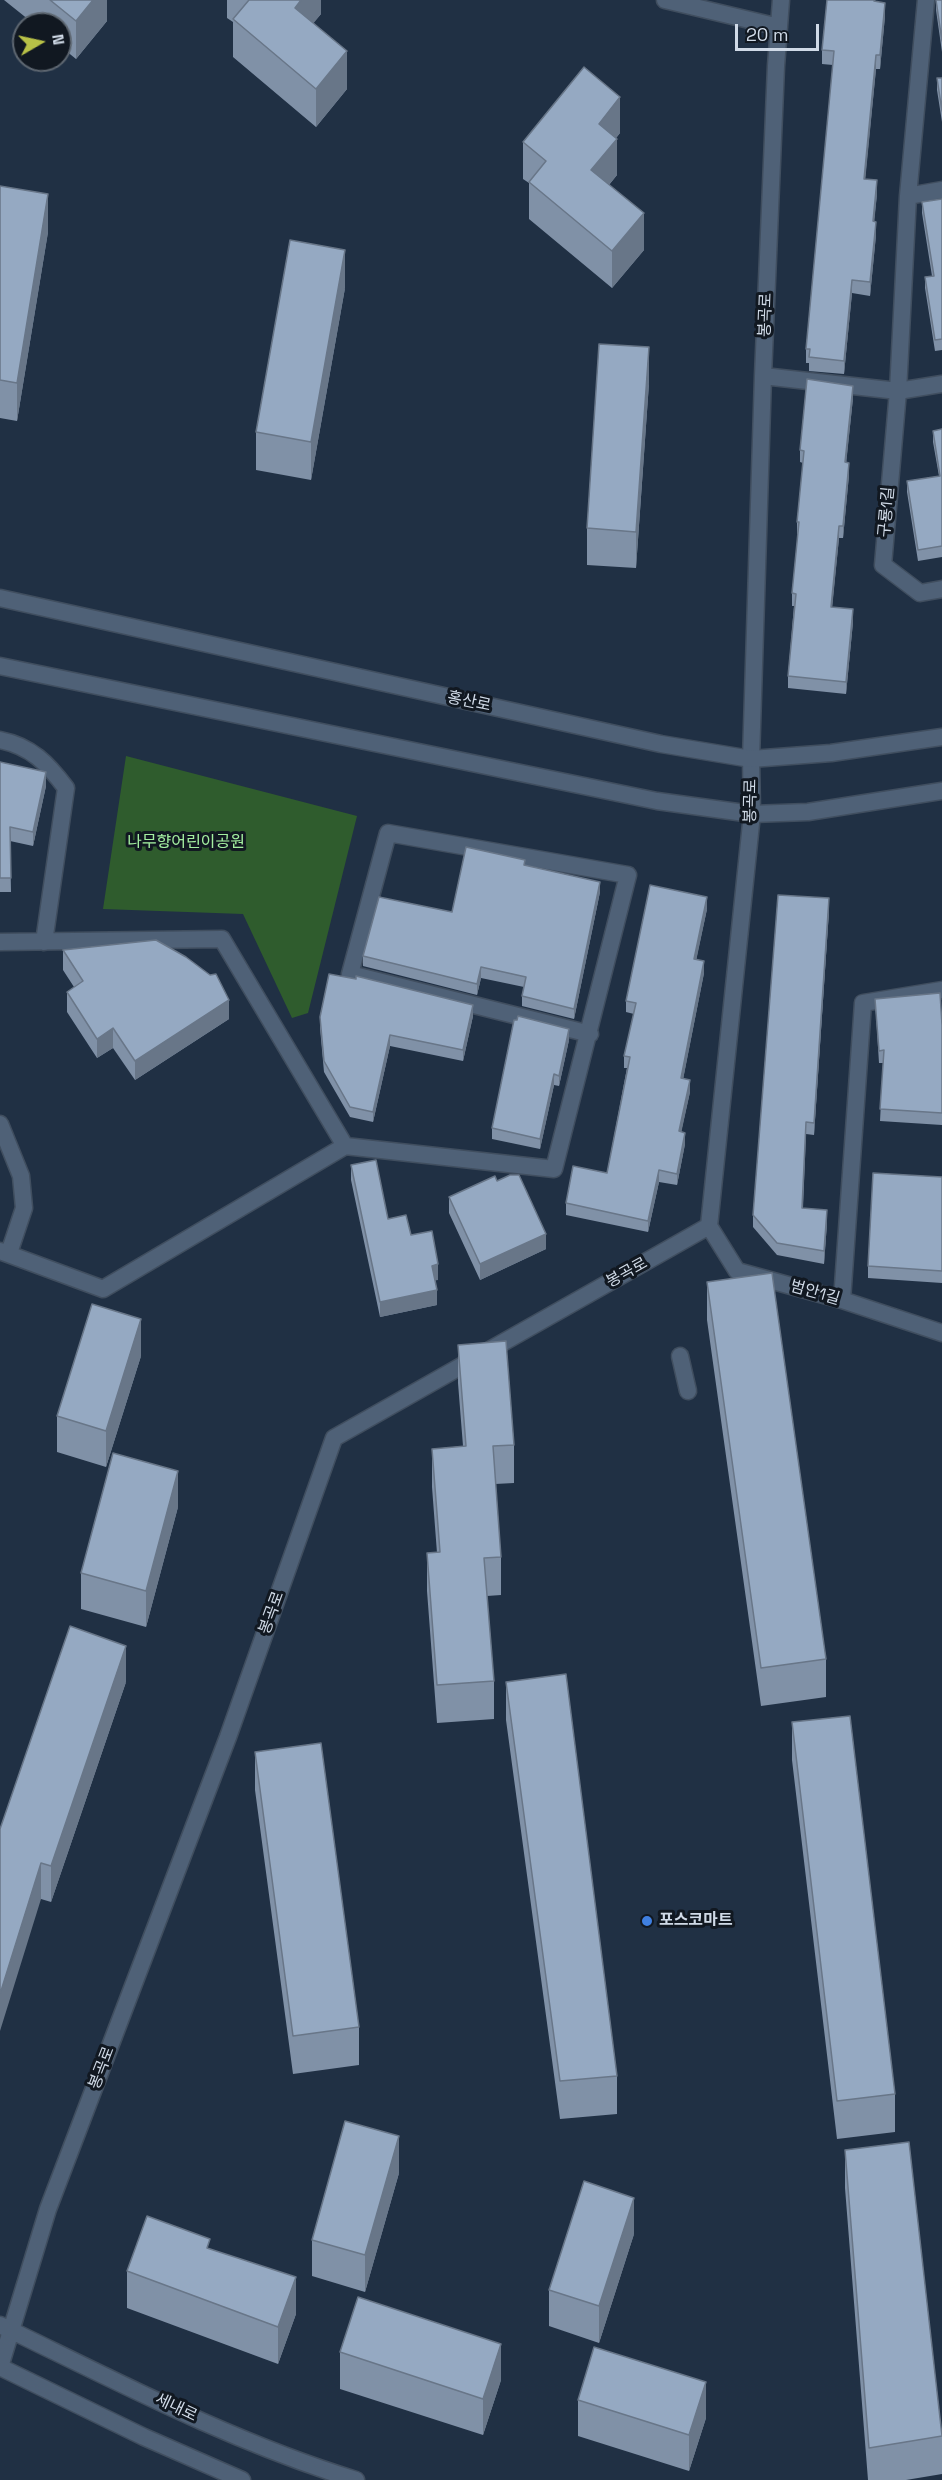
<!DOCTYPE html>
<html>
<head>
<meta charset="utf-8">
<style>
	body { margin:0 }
	#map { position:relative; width:942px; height:2480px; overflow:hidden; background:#203044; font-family:"Space Grotesk",sans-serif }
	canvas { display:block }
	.north { position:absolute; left:12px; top:12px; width:60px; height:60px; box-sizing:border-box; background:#111821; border:2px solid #5d6670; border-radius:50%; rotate:81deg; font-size:16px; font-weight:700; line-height:24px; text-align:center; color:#d0dae7 }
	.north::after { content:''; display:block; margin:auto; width:21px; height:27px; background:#b8c147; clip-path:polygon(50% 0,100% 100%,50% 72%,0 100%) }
	.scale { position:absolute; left:735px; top:24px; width:84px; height:27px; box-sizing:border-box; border:3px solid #d0dae7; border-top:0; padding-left:8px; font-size:18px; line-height:21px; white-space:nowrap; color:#d0dae7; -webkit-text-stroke:4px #111821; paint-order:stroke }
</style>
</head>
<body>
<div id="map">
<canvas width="942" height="2480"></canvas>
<div class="north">N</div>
<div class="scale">20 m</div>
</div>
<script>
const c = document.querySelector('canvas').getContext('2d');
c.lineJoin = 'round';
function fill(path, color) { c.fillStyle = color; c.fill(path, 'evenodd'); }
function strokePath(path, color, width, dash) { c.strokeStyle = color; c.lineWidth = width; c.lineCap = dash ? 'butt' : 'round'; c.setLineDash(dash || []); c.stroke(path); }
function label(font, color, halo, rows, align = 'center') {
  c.font = font + ' "Space Grotesk","Noto Sans KR",sans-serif'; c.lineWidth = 6; c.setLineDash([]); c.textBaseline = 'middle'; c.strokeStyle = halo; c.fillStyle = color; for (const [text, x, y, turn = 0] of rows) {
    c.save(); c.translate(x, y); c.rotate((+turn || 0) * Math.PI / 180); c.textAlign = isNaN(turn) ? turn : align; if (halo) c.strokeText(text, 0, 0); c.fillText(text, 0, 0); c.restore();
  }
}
fill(new Path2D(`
	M 126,756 L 357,816 L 308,1013 L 292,1018 L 243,914 L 103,909 Z`), '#2f5c2d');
const pedestrian = new Path2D(`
	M 680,1356 L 688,1391`);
const minor = new Path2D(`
	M 665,0 L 779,27
	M 926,0 L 908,196 L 898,391 L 883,565 L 920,593 L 942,589
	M 908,196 L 942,190
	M 763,376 L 898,391 L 942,384
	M 0,740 C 31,746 48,764 66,788 L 44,942
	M 0,942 L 222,939 L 345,1146
	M 0,1124 L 21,1176 L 24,1208 L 9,1253
	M 709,1226 L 737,1271 L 842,1300 L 942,1333
	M 0,1251 L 103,1289 L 345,1146 L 554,1169 L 628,875 L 388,833 L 350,974 L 590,1034
	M 842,1300 L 863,1003 L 942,990
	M 0,2325 C 116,2381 232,2442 356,2480
	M 0,2367 L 48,2209 L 228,1737 L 334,1438 L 709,1226 L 752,814 L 751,759 L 763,376 L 776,66 L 781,0
	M 0,2367 L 144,2437 L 242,2480`);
const tertiary = new Path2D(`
	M 0,598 L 661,744 L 751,759 L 831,753 L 942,737
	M 0,666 L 657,801 L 752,814 L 808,812 L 942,791`);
strokePath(pedestrian, '#404e5f', 19);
strokePath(minor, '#404e5f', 19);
strokePath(tertiary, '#404e5f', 19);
strokePath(pedestrian, '#4f6177', 16);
strokePath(minor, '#4f6177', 16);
strokePath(tertiary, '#4f6177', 16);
fill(new Path2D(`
	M 4,0 L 107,0 L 107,21 L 76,59 L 60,46 L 60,24 L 34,24 Z
	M 227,0 L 321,0 L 321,14 L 313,23 L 347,89 L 316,127 L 233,57 L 233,22 L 227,18 Z
	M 936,0 L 942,0 L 942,52 L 936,10 Z
	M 876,2 L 885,16 L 880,69 L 876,69 L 865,179 L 877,194 L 874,221 L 876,235 L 870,296 L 852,293 L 844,374 L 809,371 L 809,363 L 806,363 L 806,349 L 833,65 L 822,64 L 822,50 Z
	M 937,78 L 942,78 L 942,122 L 937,90 Z
	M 620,133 L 616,138 L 617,175 L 609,185 L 644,250 L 612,288 L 529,219 L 529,183 L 523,179 L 523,142 Z
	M 0,186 L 48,232 L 17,421 L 0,418 Z
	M 942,199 L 942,350 L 935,351 L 925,288 L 925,277 L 932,276 L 922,213 L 922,202 Z
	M 345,288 L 311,480 L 256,470 L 256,432 Z
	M 649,383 L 636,568 L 587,565 L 587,528 Z
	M 853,398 L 846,463 L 849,475 L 843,538 L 839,538 L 832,607 L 853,622 L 846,694 L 788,688 L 788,676 L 794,606 L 792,606 L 792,593 L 798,534 L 797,534 L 797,522 L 803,463 L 800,462 L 800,450 Z
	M 942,429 L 942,557 L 918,561 L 907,492 L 907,481 L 939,476 L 933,442 L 933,431 Z
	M 0,762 L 46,786 L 33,846 L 10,841 L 11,892 L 0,892 Z
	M 525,865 L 600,892 L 574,1019 L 522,1006 L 522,996 L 524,987 L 481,978 L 477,995 L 363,966 L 363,956 L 452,912 Z
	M 707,909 L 696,960 L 704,973 L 683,1079 L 690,1092 L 681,1132 L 685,1144 L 677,1185 L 659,1182 L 648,1232 L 566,1215 L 566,1203 L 607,1173 L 627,1068 L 624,1068 L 624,1056 L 634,1014 L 626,1012 L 626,1001 Z
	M 829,911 L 814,1135 L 806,1134 L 803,1208 L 827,1223 L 824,1264 L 777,1255 L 753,1227 L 753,1215 Z
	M 63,950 L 229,1019 L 135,1080 L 113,1048 L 97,1058 L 67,1012 L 67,992 L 74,987 L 63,970 Z
	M 875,999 L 942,1025 L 942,1125 L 880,1121 L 883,1063 L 879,1063 Z
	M 473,1016 L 463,1061 L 390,1046 L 373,1122 L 350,1117 L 324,1072 L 320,1028 L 320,1017 Z
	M 569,1040 L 559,1086 L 554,1085 L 540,1149 L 492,1139 L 492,1128 Z
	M 351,1165 L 388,1219 L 411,1235 L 438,1280 L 435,1280 L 437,1305 L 380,1317 L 351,1180 Z
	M 942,1177 L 942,1283 L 868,1278 L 868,1266 Z
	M 497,1181 L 546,1249 L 480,1280 L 449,1213 L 449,1197 Z
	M 707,1282 L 826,1659 L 826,1697 L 761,1706 L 707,1320 Z
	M 458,1345 L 514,1445 L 514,1483 L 495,1484 L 501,1557 L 501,1595 L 487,1596 L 494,1681 L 494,1719 L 437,1723 L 427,1591 L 427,1553 L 437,1553 L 432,1487 L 432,1449 L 463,1446 L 458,1383 Z
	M 141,1356 L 106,1467 L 57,1452 L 57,1416 Z
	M 178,1507 L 146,1627 L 81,1609 L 81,1573 Z
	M 126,1682 L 51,1902 L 41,1899 L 0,1829 Z
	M 506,1682 L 617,2076 L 617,2114 L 560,2119 L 506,1720 Z
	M 792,1722 L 895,2094 L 895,2132 L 837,2139 L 792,1760 Z
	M 255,1752 L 359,2027 L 359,2065 L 293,2074 L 255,1790 Z
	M 845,2150 L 942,2431 L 942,2474 L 906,2480 L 868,2480 L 845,2188 Z
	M 399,2173 L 365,2292 L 312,2276 L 312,2240 Z
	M 634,2234 L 599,2343 L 549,2326 L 549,2290 Z
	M 210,2249 L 296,2314 L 278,2364 L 127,2308 L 127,2271 Z
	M 340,2352 L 501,2380 L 483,2435 L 340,2389 Z
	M 578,2400 L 706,2418 L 689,2471 L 578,2436 Z`), '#8091a7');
fill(new Path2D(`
	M 93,0 L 107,0 L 107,21 L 76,59 L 76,21 Z
	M 301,0 L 321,0 L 321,14 L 295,46 L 295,8 Z
	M 885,3 L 885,16 L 880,69 L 880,55 Z
	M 347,51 L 347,89 L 316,127 L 316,89 Z
	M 876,55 L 876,69 L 864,193 L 864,179 Z
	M 620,97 L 620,133 L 599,160 L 599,124 Z
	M 617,139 L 617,175 L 591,206 L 591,170 Z
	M 877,180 L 877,194 L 873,235 L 873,221 Z
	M 48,194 L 48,232 L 17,421 L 17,383 Z
	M 644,213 L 644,250 L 612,288 L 612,251 Z
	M 876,222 L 876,235 L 870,296 L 870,282 Z
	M 345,250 L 345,288 L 311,480 L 311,442 Z
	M 852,280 L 852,293 L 844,374 L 844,361 Z
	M 649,347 L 649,383 L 636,568 L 636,532 Z
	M 853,386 L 853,398 L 845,475 L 845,462 Z
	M 849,463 L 849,475 L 843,538 L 843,526 Z
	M 839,526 L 839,538 L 831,620 L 831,607 Z
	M 853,609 L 853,622 L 846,694 L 846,682 Z
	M 46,772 L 46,786 L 33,846 L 33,832 Z
	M 600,882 L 600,892 L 574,1019 L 574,1009 Z
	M 707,897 L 707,909 L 694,971 L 694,959 Z
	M 829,898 L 829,911 L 814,1135 L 814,1123 Z
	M 704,961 L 704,973 L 681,1090 L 681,1078 Z
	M 481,967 L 481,978 L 477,995 L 477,984 Z
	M 229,1000 L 229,1019 L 135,1080 L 135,1061 Z
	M 473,1005 L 473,1016 L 463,1061 L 463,1050 Z
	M 113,1028 L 113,1048 L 97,1058 L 97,1039 Z
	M 569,1029 L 569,1040 L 559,1086 L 559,1076 Z
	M 390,1035 L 390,1046 L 373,1122 L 373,1112 Z
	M 554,1074 L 554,1085 L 540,1149 L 540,1139 Z
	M 690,1080 L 690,1092 L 679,1143 L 679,1131 Z
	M 685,1133 L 685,1144 L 677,1185 L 677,1174 Z
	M 659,1170 L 659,1182 L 648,1232 L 648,1221 Z
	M 827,1210 L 827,1223 L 824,1264 L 824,1251 Z
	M 546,1234 L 546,1249 L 480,1280 L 480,1264 Z
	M 438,1264 L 438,1280 L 432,1281 L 432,1266 Z
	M 437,1290 L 437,1305 L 380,1317 L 380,1302 Z
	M 141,1319 L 141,1356 L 106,1467 L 106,1431 Z
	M 178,1471 L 178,1507 L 146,1627 L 146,1591 Z
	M 126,1646 L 126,1682 L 51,1902 L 51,1866 Z
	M 41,1863 L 41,1899 L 0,2031 L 0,1994 Z
	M 399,2136 L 399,2173 L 365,2292 L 365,2255 Z
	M 634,2198 L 634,2234 L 599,2343 L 599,2306 Z
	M 296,2277 L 296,2314 L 278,2364 L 278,2327 Z
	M 501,2344 L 501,2380 L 483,2435 L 483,2399 Z
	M 706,2382 L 706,2418 L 689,2471 L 689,2435 Z`), '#687688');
const building = new Path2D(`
	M 50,0 L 93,0 L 76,21 Z
	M 249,0 L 301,0 L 295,8 L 347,51 L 316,89 L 233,19 Z
	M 827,0 L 875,0 L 874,1 L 885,3 L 880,55 L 876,55 L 864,179 L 877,180 L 873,221 L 876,222 L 870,282 L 852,280 L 844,361 L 809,357 L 810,349 L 806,349 L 834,51 L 822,50 Z
	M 936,0 L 942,0 L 942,41 Z
	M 584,67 L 620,97 L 599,124 L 617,139 L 591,170 L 644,213 L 612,251 L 529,182 L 546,161 L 523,142 Z
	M 937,78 L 942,78 L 942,111 Z
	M 0,186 L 48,194 L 17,383 L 0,380 Z
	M 942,199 L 942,339 L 935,340 L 925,277 L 934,276 L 922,202 Z
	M 290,240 L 345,250 L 311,442 L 256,432 Z
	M 599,344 L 649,347 L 636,532 L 587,528 Z
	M 807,379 L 853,386 L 845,462 L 849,463 L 843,526 L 839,526 L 831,607 L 853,609 L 846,682 L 788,676 L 796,594 L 792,593 L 799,522 L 797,522 L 804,451 L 800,450 Z
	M 942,429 L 942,546 L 918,550 L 907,481 L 940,476 L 933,431 Z
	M 0,762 L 46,772 L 33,832 L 10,827 L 11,878 L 0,878 Z
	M 466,847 L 525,860 L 524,865 L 600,882 L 574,1009 L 522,996 L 526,977 L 481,967 L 477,984 L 363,956 L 379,897 L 452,912 Z
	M 650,885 L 707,897 L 694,959 L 704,961 L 681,1078 L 690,1080 L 679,1131 L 685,1133 L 677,1174 L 659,1170 L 648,1221 L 566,1203 L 573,1166 L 607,1173 L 630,1057 L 624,1056 L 636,1003 L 626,1001 Z
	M 778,895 L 829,898 L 814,1123 L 806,1122 L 802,1208 L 827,1210 L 824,1251 L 777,1243 L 753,1215 Z
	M 156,940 L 186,957 L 210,975 L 216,974 L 229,1000 L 135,1061 L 113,1028 L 97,1039 L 67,992 L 83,981 L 63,950 Z
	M 329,974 L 356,979 L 356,976 L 473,1005 L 463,1050 L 390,1035 L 373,1112 L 350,1107 L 324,1061 L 320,1017 Z
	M 940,993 L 942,1025 L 942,1113 L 880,1109 L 884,1050 L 879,1051 L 875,999 Z
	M 518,1016 L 569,1029 L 559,1076 L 554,1074 L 540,1139 L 492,1128 L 514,1020 L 517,1020 Z
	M 376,1160 L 388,1219 L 406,1215 L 411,1235 L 432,1231 L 438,1264 L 432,1266 L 437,1290 L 380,1302 L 351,1165 Z
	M 873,1173 L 942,1177 L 942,1271 L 868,1266 Z
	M 510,1175 L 519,1175 L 546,1234 L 480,1264 L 449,1197 L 495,1176 L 497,1181 Z
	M 772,1273 L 826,1659 L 761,1668 L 707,1282 Z
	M 92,1304 L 141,1319 L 106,1431 L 57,1416 Z
	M 506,1341 L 514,1445 L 493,1446 L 501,1557 L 484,1558 L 494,1681 L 437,1685 L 427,1553 L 440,1552 L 432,1449 L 466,1446 L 458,1345 Z
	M 113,1453 L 178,1471 L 146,1591 L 81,1573 Z
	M 70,1626 L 126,1646 L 51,1866 L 41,1863 L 0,1994 L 0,1829 Z
	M 566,1674 L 617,2076 L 560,2081 L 506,1682 Z
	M 850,1716 L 895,2094 L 837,2101 L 792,1722 Z
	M 321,1743 L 359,2027 L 293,2036 L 255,1752 Z
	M 345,2121 L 399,2136 L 365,2255 L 312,2240 Z
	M 909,2142 L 942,2436 L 869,2448 L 845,2150 Z
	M 584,2181 L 634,2198 L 599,2306 L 549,2290 Z
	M 147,2216 L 210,2239 L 207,2248 L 296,2277 L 278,2327 L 127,2271 Z
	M 358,2297 L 501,2344 L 483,2399 L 340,2352 Z
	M 594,2347 L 706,2382 L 689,2435 L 578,2400 Z`);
fill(building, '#95a9c2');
strokePath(building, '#687688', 1.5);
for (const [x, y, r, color] of [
	[647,1921,6,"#3f7fe0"]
]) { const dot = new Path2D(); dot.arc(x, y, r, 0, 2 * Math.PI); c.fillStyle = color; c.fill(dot); strokePath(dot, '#111821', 2); }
label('16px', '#d0dae7', '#111821', [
	["봉곡로",766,315,-88],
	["구룡1길",887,512,-85],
	["홍산로",469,702,12],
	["봉곡로",751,801,-89],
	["봉곡로",627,1273,-29],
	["범안1길",815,1293,16],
	["봉곡로",272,1613,-70],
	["봉곡로",102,2068,-69],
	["세내로",176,2408,25]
]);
label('16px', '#a4efa0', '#111821', [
	["나무향어린이공원",186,843]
]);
label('bold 16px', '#d0dae7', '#111821', [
	["포스코마트",659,1921]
], 'left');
</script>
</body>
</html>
